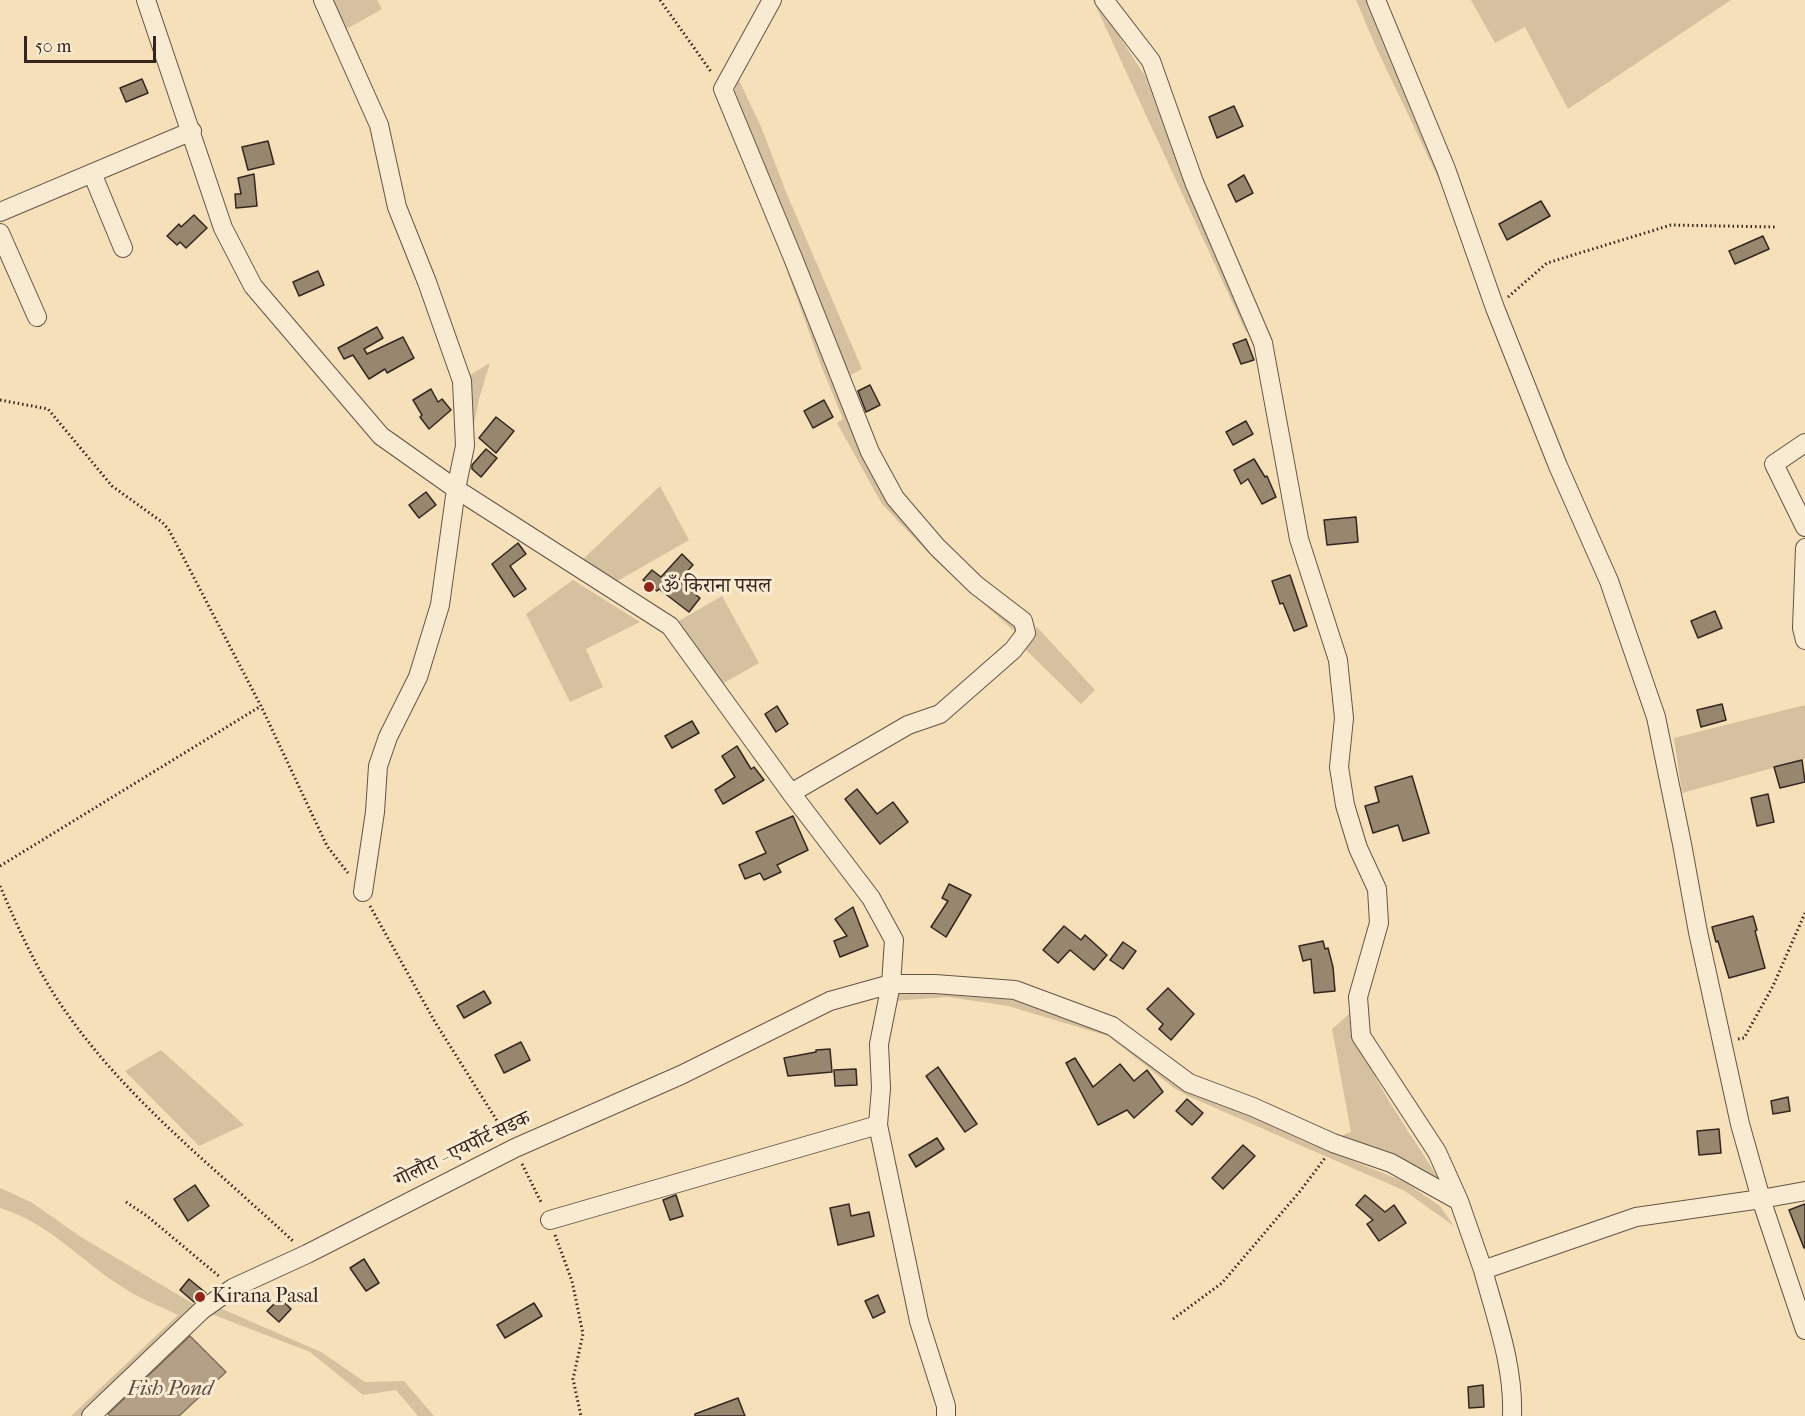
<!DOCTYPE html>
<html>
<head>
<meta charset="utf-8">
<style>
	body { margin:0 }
	#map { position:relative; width:1805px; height:1416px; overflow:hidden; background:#f6e0b9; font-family:"IM FELL French Canon",serif }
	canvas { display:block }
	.scale { position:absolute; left:24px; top:36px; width:132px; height:27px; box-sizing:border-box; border:3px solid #33261f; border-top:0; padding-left:8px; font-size:18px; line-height:21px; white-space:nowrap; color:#33261f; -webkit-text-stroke:4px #f9ebd2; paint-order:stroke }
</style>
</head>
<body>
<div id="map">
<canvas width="1805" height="1416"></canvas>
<div class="scale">50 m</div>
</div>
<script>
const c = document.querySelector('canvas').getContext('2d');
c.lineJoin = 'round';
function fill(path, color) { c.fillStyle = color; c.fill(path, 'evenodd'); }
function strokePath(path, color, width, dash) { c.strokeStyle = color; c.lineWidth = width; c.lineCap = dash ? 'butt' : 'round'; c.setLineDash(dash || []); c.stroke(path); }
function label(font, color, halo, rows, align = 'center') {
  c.font = font + ' "IM FELL French Canon","Noto Serif Devanagari",serif'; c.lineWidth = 6; c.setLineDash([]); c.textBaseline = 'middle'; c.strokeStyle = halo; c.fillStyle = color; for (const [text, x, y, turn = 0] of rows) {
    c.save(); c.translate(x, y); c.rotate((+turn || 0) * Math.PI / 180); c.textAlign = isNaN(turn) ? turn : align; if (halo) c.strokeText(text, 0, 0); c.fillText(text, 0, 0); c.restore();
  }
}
fill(new Path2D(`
	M 331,0 L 377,0 L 382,9 L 343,31 Z
	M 1093,0 L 1096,0 L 1145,76 L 1181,170 L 1249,330 L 1246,332 Z
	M 1356,0 L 1366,0 L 1434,153 L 1444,190 L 1375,45 Z
	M 1471,0 L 1731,0 L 1568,109 L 1525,27 L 1495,43 Z
	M 738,78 L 762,129 L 786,192 L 862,369 L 849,376 L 733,98 Z
	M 776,240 L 890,501 L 1019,623 L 1020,634 L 1007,647 L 1014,631 L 936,561 L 882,504 L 837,423 L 843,419 L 822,368 Z
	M 490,363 L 479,399 L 469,448 L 470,375 Z
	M 660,486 L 689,540 L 614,583 L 580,562 Z
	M 573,580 L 640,622 L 586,649 L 603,687 L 570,702 L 526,614 Z
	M 722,596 L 759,663 L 722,684 L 677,622 Z
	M 1037,627 L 1095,690 L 1081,704 L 1022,646 Z
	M 1805,705 L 1805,759 L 1682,793 L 1674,738 Z
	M 952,991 L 1012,1000 L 1108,1033 L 1248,1114 L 1306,1142 L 1405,1182 L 1440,1206 L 1454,1226 L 1405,1191 L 1188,1096 L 1174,1088 L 1108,1036 L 1008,1006 L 948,997 L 893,1001 L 896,994 Z
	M 1349,1014 C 1366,1074 1406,1126 1439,1179 L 1395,1158 L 1336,1138 L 1351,1132 L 1332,1029 Z
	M 161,1050 L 244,1125 L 199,1146 L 125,1071 Z
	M 0,1188 L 31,1202 L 81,1237 L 197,1306 L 80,1416 L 71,1416 L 178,1315 C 160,1306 140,1299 124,1288 C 82,1262 48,1222 0,1208 Z
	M 220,1308 L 321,1352 L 365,1382 L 404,1381 L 434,1416 L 418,1416 L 396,1390 L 363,1395 L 310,1352 L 209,1313 Z`), '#d5c09f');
const water = new Path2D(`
	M 190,1336 L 226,1372 L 179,1416 L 110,1416 L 108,1414 Z`);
fill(water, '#b4a185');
strokePath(water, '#80705c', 1.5);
const building = new Path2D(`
	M 142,79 L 148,93 L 126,102 L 120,88 Z
	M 1234,106 L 1243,126 L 1217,138 L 1209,117 Z
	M 268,141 L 274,164 L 248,170 L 242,147 Z
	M 254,174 L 257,206 L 236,208 L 235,194 L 241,194 L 238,178 Z
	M 1244,175 L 1253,193 L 1236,202 L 1228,185 Z
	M 1541,201 L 1550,216 L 1507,240 L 1499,224 Z
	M 194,215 L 207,228 L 186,248 L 180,242 L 177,245 L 167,236 L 179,224 L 181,227 Z
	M 1763,236 L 1769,249 L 1735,264 L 1729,251 Z
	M 318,271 L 324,285 L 299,296 L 293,282 Z
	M 377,327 L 383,338 L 364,349 L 367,354 L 403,337 L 414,358 L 387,373 L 385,369 L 369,379 L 353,355 L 344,359 L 338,348 Z
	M 1246,339 L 1254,360 L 1241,364 L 1233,344 Z
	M 870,385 L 880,405 L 866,412 L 858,391 Z
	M 431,389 L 438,402 L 442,399 L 451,410 L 429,429 L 420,417 L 422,415 L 413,400 Z
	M 824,400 L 833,417 L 813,428 L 804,411 Z
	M 496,417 L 514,431 L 496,453 L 479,438 Z
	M 1246,421 L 1253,434 L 1233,445 L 1226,432 Z
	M 486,449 L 497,458 L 481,477 L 472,469 L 472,465 Z
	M 1254,459 L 1265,477 L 1267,476 L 1276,497 L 1262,504 L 1248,479 L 1241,484 L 1234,470 Z
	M 426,492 L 436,505 L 419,518 L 409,505 Z
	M 1356,517 L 1358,542 L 1327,545 L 1324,520 Z
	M 518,543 L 526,554 L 510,566 L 526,589 L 514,597 L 492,564 Z
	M 682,554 L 693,565 L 678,581 L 700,598 L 689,612 L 659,589 L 657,591 L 643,580 L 652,570 L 661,577 Z
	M 1290,575 L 1307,626 L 1294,631 L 1283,603 L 1280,604 L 1272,581 Z
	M 1715,611 L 1722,628 L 1698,638 L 1691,621 Z
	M 1722,704 L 1726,720 L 1701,727 L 1697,710 Z
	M 777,706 L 788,724 L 776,732 L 765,714 Z
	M 692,721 L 699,733 L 672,748 L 665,736 Z
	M 737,746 L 751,769 L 754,767 L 764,780 L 723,804 L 715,790 L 735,777 L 722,756 Z
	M 1802,760 L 1805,782 L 1780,788 L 1774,767 Z
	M 1412,776 L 1429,833 L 1403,841 L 1398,825 L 1373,833 L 1365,806 L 1379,802 L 1375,787 Z
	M 857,789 L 877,814 L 893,802 L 908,822 L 880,844 L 845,799 Z
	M 1768,794 L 1774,822 L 1757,826 L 1751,798 Z
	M 793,816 L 808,850 L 777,865 L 781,872 L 764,880 L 760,873 L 745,879 L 739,865 L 766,853 L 756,832 Z
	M 949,884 L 971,895 L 946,937 L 931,927 L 948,901 L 942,898 Z
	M 853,907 L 868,946 L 840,957 L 834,941 L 847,936 L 835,919 Z
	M 1753,916 L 1757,930 L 1755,931 L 1765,968 L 1729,978 L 1718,941 L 1716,942 L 1712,927 Z
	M 1064,926 L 1081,940 L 1085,935 L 1107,955 L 1094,970 L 1070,950 L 1058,963 L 1043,950 Z
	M 1323,941 L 1325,949 L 1328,948 L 1333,967 L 1335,991 L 1314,993 L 1311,959 L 1303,961 L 1299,946 Z
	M 1123,942 L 1136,951 L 1123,969 L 1110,960 Z
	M 1168,988 L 1194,1014 L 1171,1040 L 1159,1029 L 1163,1024 L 1147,1009 Z
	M 484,991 L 491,1003 L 464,1018 L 457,1006 Z
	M 521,1042 L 530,1060 L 504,1073 L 495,1055 Z
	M 830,1049 L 832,1072 L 788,1076 L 784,1058 L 816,1052 L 816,1050 Z
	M 1075,1058 L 1093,1087 L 1120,1064 L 1134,1081 L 1147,1070 L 1163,1092 L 1134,1118 L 1127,1110 L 1098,1125 L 1066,1063 Z
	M 938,1067 L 977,1124 L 965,1132 L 926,1076 Z
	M 856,1069 L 857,1085 L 835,1086 L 834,1070 Z
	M 1788,1097 L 1790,1111 L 1773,1114 L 1771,1101 Z
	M 1187,1099 L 1203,1113 L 1192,1125 L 1176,1111 Z
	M 1719,1129 L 1721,1153 L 1699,1155 L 1697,1131 Z
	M 937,1138 L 944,1149 L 916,1167 L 909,1155 Z
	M 1243,1145 L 1255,1156 L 1223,1189 L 1212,1178 Z
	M 195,1185 L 209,1206 L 188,1221 L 174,1199 Z
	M 676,1195 L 683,1216 L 670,1220 L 663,1200 Z
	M 1365,1195 L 1385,1212 L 1394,1205 L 1406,1223 L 1379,1241 L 1367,1224 L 1373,1220 L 1356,1205 Z
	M 849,1204 L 851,1216 L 869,1212 L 874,1236 L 838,1245 L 830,1208 Z
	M 1805,1204 L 1805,1248 L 1804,1248 L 1789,1210 Z
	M 364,1259 L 379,1283 L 366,1291 L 350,1268 Z
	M 189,1279 L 206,1293 L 194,1302 L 180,1290 Z
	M 878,1295 L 885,1312 L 873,1318 L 865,1301 Z
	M 280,1298 L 291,1309 L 279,1322 L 267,1311 Z
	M 534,1303 L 542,1316 L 505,1338 L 497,1325 Z
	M 1483,1385 L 1484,1407 L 1469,1408 L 1468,1387 Z
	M 738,1398 L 745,1416 L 695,1416 L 695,1414 Z`);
fill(building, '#98876f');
strokePath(building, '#33261f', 1.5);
const minor = new Path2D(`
	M 146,0 L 223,228 L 253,286 L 381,436 L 456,489 L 670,626 L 791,793 L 871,898 L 894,940 L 891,984 L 879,1044 L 881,1088 L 878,1125 L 919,1321 L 946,1406 L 946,1416
	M 323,0 L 379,125 L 397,207 L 427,282 L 462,381 L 465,446 L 456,489 L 440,605 L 418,677 L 388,737 L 378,766 L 375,812 L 363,892
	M 772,0 L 723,89 L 793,258 L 870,452 L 895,498 L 937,547 L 976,585 L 1023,621 L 1026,633 L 1013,650 L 940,714 L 908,725 L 791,793
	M 1104,0 L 1151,61 L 1194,182 L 1263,343 L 1299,539 L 1338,660 L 1344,718 L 1339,767 L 1345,805 L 1358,848 L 1377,889 L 1379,923 L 1358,997 L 1361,1036 L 1437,1152 L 1459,1201 L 1483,1270
	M 1376,0 L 1446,169 L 1495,308 L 1558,466 L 1609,581 L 1656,717 L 1682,844 L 1698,932 L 1740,1124 L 1761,1199 L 1805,1330
	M 92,173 L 123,248
	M 0,212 L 192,131
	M 0,233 L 37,317
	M 1805,443 L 1774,464 L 1805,527
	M 1805,548 L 1802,628 L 1805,640
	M 550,1220 L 878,1125
	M 91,1416 L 202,1310 L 233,1288 L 307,1254 L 515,1148 L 681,1075 L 830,1001 L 891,984 L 935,984 L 1015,990 L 1112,1026 L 1189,1083 L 1253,1107 L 1333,1143 L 1391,1163 L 1459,1201
	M 1512,1416 C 1514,1366 1496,1318 1483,1270 L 1636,1217 L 1761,1199 L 1805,1191`);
strokePath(minor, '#645446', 20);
strokePath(new Path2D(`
	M 660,0 L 712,73
	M 1508,297 L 1547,263 L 1671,225 L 1776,227
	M 0,400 L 48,409 L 112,486 L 162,522 L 169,530 L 261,706 L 327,846 L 348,873
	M 0,866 L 261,706
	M 0,886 C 19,930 38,973 66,1012 C 128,1101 216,1169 294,1242
	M 370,906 L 435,1022 L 506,1135
	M 1738,1039 L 1744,1038 L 1773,986 L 1805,913
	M 522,1164 L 542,1204
	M 126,1202 L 147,1216 L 220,1277
	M 555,1235 L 572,1281 L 583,1334 L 573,1379 L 581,1416
	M 1173,1319 L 1222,1283 L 1301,1190 L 1325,1158`), '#33261f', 3, [1.5, 3]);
strokePath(minor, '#f9ebd2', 18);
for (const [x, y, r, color] of [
	[649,587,6,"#8f2418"],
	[200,1297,6,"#8f2418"]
]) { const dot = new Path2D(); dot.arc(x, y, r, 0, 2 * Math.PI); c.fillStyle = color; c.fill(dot); strokePath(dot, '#f9ebd2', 2); }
label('20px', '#33261f', '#f9ebd2', [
	["ॐ किराना पसल",661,587],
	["Kirana Pasal",212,1297]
], 'left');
label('20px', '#33261f', '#f9ebd2', [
	["गोलौरा - एयर्पोर्ट सडक",463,1150,-26]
]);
label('italic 21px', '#5a4b3e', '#f9ebd2', [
	["Fish Pond",170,1390]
]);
</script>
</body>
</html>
